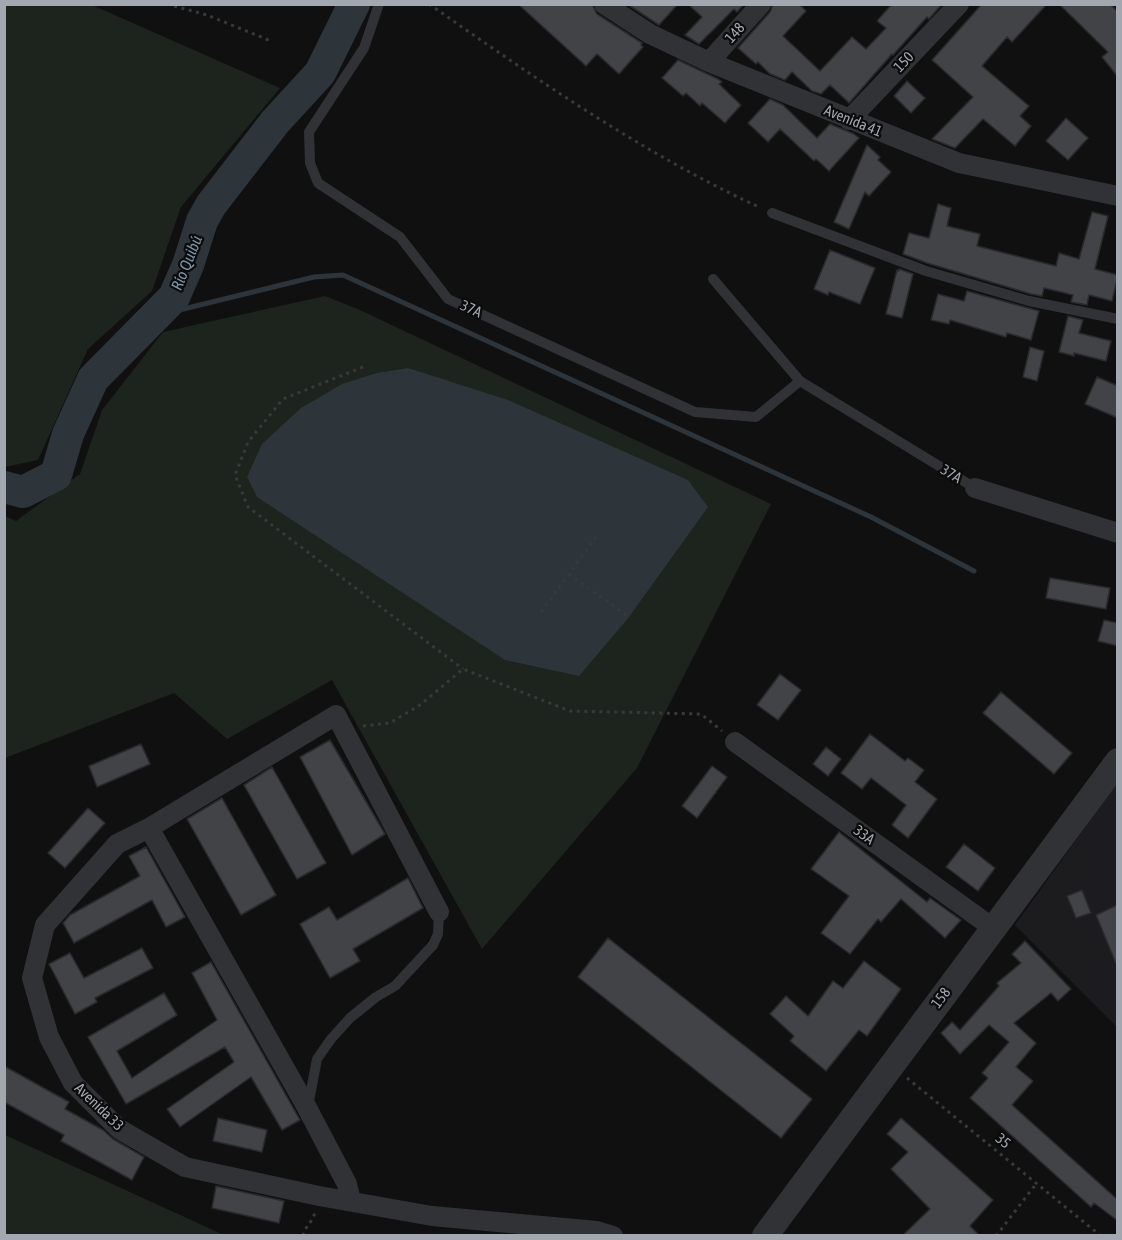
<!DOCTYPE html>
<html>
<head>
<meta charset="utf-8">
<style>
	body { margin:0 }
	#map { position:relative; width:1122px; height:1240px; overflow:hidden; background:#101011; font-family:"Asap Condensed",sans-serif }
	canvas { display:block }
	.frame { position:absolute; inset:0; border:6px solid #a2a7b0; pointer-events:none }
</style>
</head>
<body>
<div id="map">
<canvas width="1122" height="1240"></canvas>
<div class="frame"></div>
</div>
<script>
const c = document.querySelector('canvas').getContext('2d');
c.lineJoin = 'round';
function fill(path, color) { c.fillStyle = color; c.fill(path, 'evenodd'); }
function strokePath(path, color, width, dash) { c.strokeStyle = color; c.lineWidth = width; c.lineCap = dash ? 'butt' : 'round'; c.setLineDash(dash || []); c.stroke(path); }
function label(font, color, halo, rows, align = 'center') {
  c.font = font + ' "Asap Condensed",sans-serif'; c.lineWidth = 4.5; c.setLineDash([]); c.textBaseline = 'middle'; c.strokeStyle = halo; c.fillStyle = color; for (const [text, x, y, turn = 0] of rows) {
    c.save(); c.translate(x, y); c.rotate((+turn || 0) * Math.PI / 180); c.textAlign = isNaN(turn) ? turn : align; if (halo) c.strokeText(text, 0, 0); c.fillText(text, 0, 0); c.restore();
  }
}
fill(new Path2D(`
	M 1117,783 L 1117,1027 L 1015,925 Z`), '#1c1c1e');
fill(new Path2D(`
	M 5,4 L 92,5 L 280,88 L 181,207 L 152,291 L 88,349 L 38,460 L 5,467 Z
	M 325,296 L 360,310 L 771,504 L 637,768 L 482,949 L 332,680 L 227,739 L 174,693 L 5,758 L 5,516 L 16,521 L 80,474 L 102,410 L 163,332 Z
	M 5,1135 L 224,1235 L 5,1235 Z`), '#1d231d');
fill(new Path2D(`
	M 408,368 L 508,400 L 688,480 L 708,507 L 629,617 L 579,676 L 505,660 L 257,497 L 247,477 L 262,444 L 301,408 L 342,384 L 377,373 Z`), '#2d353a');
strokePath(new Path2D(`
	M 155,316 L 314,277 L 343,275 L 871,517 L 974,571`), '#2d353a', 5);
strokePath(new Path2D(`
	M 4,487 L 23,492 L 56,475 L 68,434 L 93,379 L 174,297 L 188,265 L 202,221 L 211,205 L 275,122 L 320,73 L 354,4`), '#2d353a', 32);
const building = new Path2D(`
	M 518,4 L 592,4 L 597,14 L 642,43 L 641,45 L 643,47 L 619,74 L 597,54 L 586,66 Z
	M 627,4 L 678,4 L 659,25 Z
	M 688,4 L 744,4 L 737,12 L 734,9 L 699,44 L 685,35 L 702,17 Z
	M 773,4 L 799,4 L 806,11 L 783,36 L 820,71 L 852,37 L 866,49 L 886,28 L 877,21 L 892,4 L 942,4 L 929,19 L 927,17 L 893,55 L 892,54 L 849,103 L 830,85 L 821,94 L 812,91 L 792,72 L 785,80 L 770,74 L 758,62 L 756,64 L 738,48 L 770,12 Z
	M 982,4 L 1047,4 L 1012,42 L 1007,37 L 982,66 L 1029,106 L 1020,116 L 1031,126 L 1015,146 L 983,119 L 955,148 L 932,139 L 973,97 L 932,60 Z
	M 1059,4 L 1110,4 L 1118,12 L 1118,77 L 1102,57 L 1108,52 Z
	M 678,60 L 718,79 L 722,82 L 719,84 L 741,105 L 725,123 L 702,103 L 700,106 L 686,93 L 683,96 L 662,78 Z
	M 907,81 L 925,98 L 911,113 L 894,96 Z
	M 770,99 L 783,105 L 817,138 L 830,124 L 854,134 L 859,138 L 829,171 L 816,159 L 814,161 L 780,129 L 768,142 L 748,123 Z
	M 1066,118 L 1088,138 L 1068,160 L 1046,141 Z
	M 867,145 L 880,157 L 878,160 L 891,172 L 869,196 L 865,192 L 849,229 L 834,222 Z
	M 938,204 L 951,208 L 947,226 L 980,234 L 977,246 L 1056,266 L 1059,253 L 1079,259 L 1092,212 L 1108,216 L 1095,269 L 1118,275 L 1112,301 L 1089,295 L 1087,305 L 1071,302 L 1073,295 L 1044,288 L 1042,296 L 1031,294 L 927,263 L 903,254 L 909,233 L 929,238 Z
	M 830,250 L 875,268 L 860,304 L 829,292 L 828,295 L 814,289 Z
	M 899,269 L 913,274 L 902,318 L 886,314 L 897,270 L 899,271 Z
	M 967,291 L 1039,311 L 1031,340 L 1007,333 L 1006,337 L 950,320 L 949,324 L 931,320 L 938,294 L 964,301 Z
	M 1068,316 L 1083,320 L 1079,333 L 1111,341 L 1106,361 L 1074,353 L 1074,356 L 1059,352 Z
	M 1030,347 L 1044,351 L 1037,381 L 1023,377 Z
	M 1097,377 L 1118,386 L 1118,418 L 1085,404 Z
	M 1050,578 L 1110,588 L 1106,609 L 1046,598 Z
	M 1104,620 L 1118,623 L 1118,646 L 1098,641 Z
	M 780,674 L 801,690 L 778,720 L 757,705 Z
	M 1001,692 L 1072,753 L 1054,774 L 983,713 Z
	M 870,734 L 905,761 L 908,758 L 924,770 L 915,782 L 937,799 L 908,838 L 892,825 L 906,805 L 871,778 L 862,789 L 841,773 Z
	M 330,740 L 385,834 L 352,855 L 300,757 Z
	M 141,744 L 150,764 L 97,787 L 89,766 Z
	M 826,747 L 841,759 L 828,776 L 813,764 Z
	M 712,766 L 727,777 L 697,818 L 682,806 Z
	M 272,767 L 326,863 L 297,879 L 244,785 Z
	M 222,798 L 276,895 L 241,915 L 187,819 Z
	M 88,808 L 105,823 L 65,868 L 48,853 Z
	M 839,832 L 927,902 L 930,898 L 961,920 L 945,938 L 901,899 L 881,922 L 878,919 L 850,954 L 821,933 L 849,896 L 811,869 Z
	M 964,844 L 995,868 L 978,891 L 946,867 Z
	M 146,847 L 185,917 L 166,927 L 152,900 L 74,943 L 63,923 L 70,915 L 140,876 L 129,856 Z
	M 408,878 L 423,908 L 353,949 L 360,961 L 330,978 L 300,924 L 329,907 L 337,920 Z
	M 1082,890 L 1091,913 L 1076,918 L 1067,896 Z
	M 1117,905 L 1117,966 L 1096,915 Z
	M 608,938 L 812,1099 L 781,1138 L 578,977 Z
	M 1025,941 L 1071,989 L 1058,1001 L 1051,993 L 1014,1023 L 1036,1043 L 1016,1067 L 1033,1081 L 1012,1105 L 1118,1200 L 1118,1221 L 1094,1203 L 1091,1207 L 970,1098 L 988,1078 L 982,1073 L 1009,1042 L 989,1025 L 960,1054 L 941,1033 L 952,1022 L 960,1030 L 999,986 L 997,983 L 1021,963 L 1012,954 Z
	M 142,948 L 153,968 L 95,998 L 97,1002 L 75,1014 L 49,964 L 70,953 L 84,978 Z
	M 864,961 L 901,989 L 867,1036 L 859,1030 L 826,1071 L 790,1041 L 794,1036 L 770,1014 L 786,996 L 808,1016 L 833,981 L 843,988 Z
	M 211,962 L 300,1120 L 282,1130 L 251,1077 L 180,1127 L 167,1109 L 234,1062 L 225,1047 L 126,1104 L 88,1037 L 164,993 L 177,1015 L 117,1051 L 132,1078 L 217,1020 L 192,973 Z
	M 4,1066 L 69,1102 L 65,1109 L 103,1130 L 113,1139 L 144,1157 L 132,1180 L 61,1141 L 64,1135 L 4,1102 Z
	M 218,1118 L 267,1130 L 262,1152 L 213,1141 Z
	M 901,1118 L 993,1200 L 970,1226 L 980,1236 L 902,1236 L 930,1209 L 891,1169 L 908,1152 L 887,1134 Z
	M 216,1186 L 284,1201 L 279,1223 L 212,1208 Z`);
fill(building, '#414346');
strokePath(building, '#2a2a2d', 1.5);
strokePath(new Path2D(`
	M 167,4 L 207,15 L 271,41
	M 429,4 C 535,78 642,153 759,207
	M 363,367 L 283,399 L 248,442 L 235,475 L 248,507 L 463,669
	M 569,574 L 629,617
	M 541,612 L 599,533
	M 363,726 L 390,723 L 420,705 L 463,669 L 570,711 L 701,714 L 722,731
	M 907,1078 L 1101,1236
	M 303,1236 C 305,1226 313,1222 315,1212
	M 996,1236 L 1036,1184`), '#37393c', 3, [3, 4.5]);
strokePath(new Path2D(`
	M 379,4 L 364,48 L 309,132 L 310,163 L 318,183 L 400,237 L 448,299 L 695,412 L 756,417 L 800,381
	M 772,213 L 926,271 L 1029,301 L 1118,319
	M 713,279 L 800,381 L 975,488
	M 305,1103 L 309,1101 L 317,1059 L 331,1039 L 350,1018 L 376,997 L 395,986 L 433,945 L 438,934 L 439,912`), '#313235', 10);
strokePath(new Path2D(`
	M 604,4 L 650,34 L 709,62 L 959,163 L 1118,196
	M 709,62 L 761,4
	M 849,120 L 959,4
	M 975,488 L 1118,533
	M 735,742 L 993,928
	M 149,828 L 305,1104 L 347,1184 L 351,1201
	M 439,912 L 336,715 L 149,828 L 117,844 L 45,925 L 32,978 L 49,1037 L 73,1083 L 119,1129 L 185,1167 L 319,1196 L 432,1216 L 597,1231 L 613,1236`), '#313235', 20);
strokePath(new Path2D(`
	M 765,1236 L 1118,761`), '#313235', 26);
label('15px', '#a2a7b0', '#0b0b0c', [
	["148",735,33,-48],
	["150",904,62,-46],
	["Avenida 41",853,121,22],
	["37A",471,309,24],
	["37A",951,474,31],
	["33A",864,835,36],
	["158",941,998,-53],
	["Avenida 33",99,1107,44],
	["35",1003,1141,39]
]);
label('italic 16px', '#7c96a9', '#0b0b0c', [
	["Río Quibú",187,263,-68]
]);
</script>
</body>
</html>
